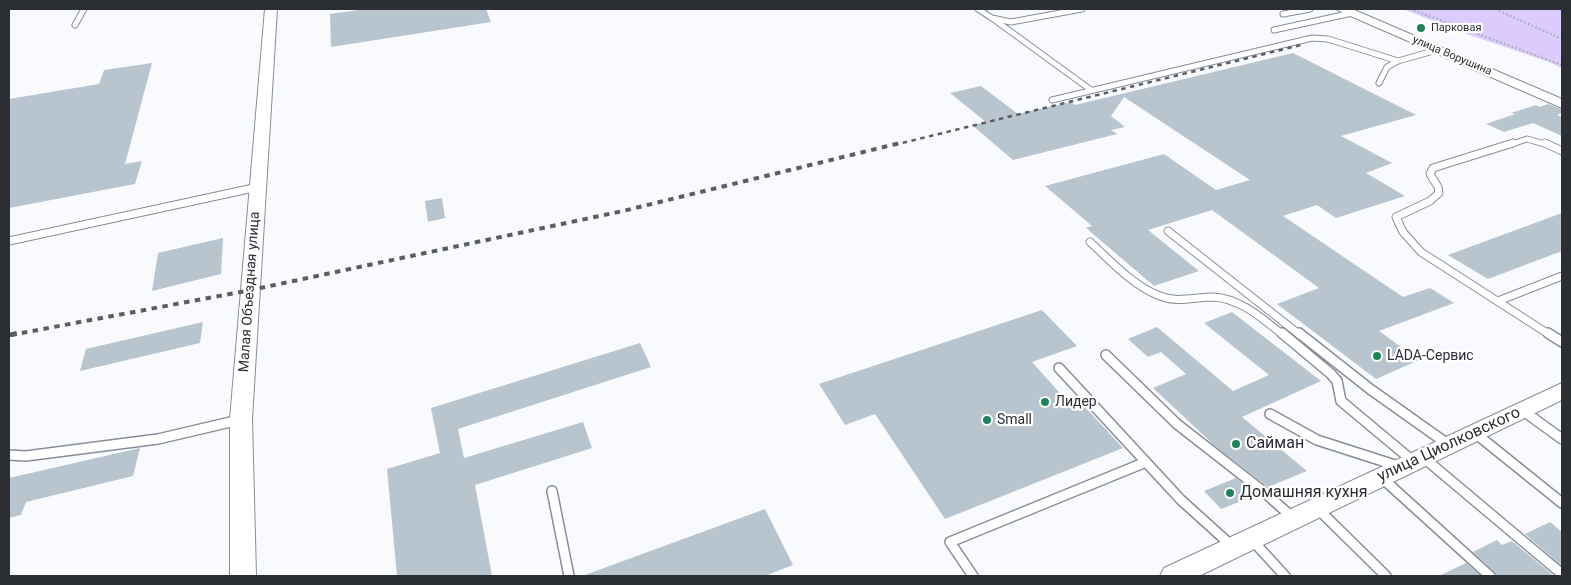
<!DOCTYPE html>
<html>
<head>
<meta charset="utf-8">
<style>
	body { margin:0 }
	#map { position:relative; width:1571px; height:585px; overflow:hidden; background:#f8fafd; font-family:Roboto,sans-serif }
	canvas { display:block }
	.frame { position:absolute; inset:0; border:10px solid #2b2e33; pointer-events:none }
</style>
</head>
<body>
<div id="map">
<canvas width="1571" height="585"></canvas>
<div class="frame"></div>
</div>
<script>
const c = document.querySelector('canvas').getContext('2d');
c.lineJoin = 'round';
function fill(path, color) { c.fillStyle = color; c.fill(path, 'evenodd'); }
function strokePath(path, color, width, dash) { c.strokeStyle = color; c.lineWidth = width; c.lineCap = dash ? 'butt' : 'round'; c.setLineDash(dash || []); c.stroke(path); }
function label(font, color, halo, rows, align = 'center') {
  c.font = font + ' Roboto,sans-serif'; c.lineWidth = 4.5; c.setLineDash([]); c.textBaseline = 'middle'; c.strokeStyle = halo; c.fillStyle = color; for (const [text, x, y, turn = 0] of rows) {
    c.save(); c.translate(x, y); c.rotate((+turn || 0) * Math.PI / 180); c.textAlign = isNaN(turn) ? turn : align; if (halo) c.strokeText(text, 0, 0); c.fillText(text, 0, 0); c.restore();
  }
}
fill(new Path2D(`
	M 1403,9 L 1562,9 L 1562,68 L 1549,62 L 1455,30 Z`), '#dbccfd');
fill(new Path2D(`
	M 366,9 L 486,9 L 491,22 L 331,47 L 330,14 Z
	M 1293,53 L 1416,115 L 1341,136 L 1392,163 L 1366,173 L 1405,196 L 1336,218 L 1317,205 L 1283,216 L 1403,297 L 1430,288 L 1454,303 L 1379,331 L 1419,360 L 1376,379 L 1277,304 L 1319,288 L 1212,210 L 1148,230 L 1199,271 L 1154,286 L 1086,228 L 1092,226 L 1045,186 L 1164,154 L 1216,190 L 1250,180 L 1124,97 L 1111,116 L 1125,127 L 1111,130 L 1117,134 L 1013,160 L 972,125 L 986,122 L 950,93 L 981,86 L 1018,114 L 1071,102 L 1075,105 Z
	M 152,63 L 125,164 L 142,161 L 135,184 L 9,208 L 9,99 L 99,84 L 104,70 Z
	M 1548,104 L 1561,109 L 1562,113 L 1557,115 L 1562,117 L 1562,136 L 1533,123 L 1504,132 L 1486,124 L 1515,114 L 1511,113 L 1536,105 L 1539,107 Z
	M 442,198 L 445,218 L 428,222 L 425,201 Z
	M 1562,213 L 1562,251 L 1488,279 L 1448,255 Z
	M 223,238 L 221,274 L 152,291 L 158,253 Z
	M 1042,310 L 1077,346 L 1032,362 L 1076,411 L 1085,407 L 1123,448 L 945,519 L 875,414 L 845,425 L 819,384 Z
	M 1232,312 L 1321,381 L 1242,417 L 1307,471 L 1268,487 L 1215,446 L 1153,388 L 1186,374 L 1161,352 L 1148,357 L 1128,339 L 1157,327 L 1233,391 L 1269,375 L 1204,323 Z
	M 203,322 L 200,343 L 80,371 L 86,349 Z
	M 640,343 L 651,367 L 458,429 L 464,458 L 583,422 L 592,448 L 475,485 L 492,576 L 397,576 L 387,469 L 440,453 L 431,408 Z
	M 140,448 L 133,476 L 26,502 L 21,515 L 9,518 L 9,478 Z
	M 1236,478 L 1257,495 L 1221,509 L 1204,491 Z
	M 765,509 L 793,565 L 765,576 L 585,576 L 585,575 Z
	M 1550,522 L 1562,532 L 1562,566 L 1525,534 Z
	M 1497,540 L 1502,545 L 1512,541 L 1554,576 L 1496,576 L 1494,571 L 1473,552 Z
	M 1466,563 L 1481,576 L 1439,576 Z`), '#b8c5ce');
const serviceFar2 = new Path2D(`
	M 978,9 L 992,18 L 1011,22 L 1082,9
	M 1283,14 L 1310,9
	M 992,18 L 1091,90
	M 75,25 L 84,9
	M 1274,30 L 1352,13
	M 1379,83 L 1387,67 L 1398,61 L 1437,50
	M 1052,100 L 1312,38 L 1328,39 L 1398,61
	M 1509,145 L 1527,139 L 1548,145`);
const serviceFar1 = new Path2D(`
	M 1513,143 L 1433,168 L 1430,174 L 1438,187 L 1439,193 L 1430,201 L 1396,217 L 1403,232 L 1421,252 L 1550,335
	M 1545,143 L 1562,151
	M 1168,231 L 1300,335
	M 9,241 L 258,187
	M 1090,242 C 1111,261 1133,286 1160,296 C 1177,303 1195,297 1213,297 C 1240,298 1263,319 1283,335
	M 1498,301 L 1562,276`);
const service = new Path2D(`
	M 1282,333 L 1331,374 L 1337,381 L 1341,401 L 1414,462
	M 1299,333 L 1370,389 L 1449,445
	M 1548,333 L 1562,342
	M 1106,355 L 1177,424 L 1264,492 L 1292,517
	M 1059,368 L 1181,500 L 1232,546
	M 1522,410 L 1562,439
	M 1270,414 L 1317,440 L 1398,466
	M 1475,433 L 1562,503
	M 9,455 L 26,456 L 158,439 L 239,420
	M 1424,458 L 1562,574
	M 1382,478 L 1490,576
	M 552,491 L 569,576
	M 1318,509 L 1386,576
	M 1253,541 L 1285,576
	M 973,576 L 950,542 L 1146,462`);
const tertiary = new Path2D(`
	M 265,9 L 277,9 L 252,419 L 256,576 L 230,576 L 230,419 Z
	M 1337,9 L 1352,9 L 1562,99 L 1562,108 L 1339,11 Z
	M 1562,383 L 1562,400 L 1199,576 L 1160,576 L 1164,568 Z`);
strokePath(serviceFar2, '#878e99', 7);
strokePath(serviceFar1, '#878e99', 9);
strokePath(service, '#878e99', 12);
strokePath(tertiary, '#878e99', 2);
strokePath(new Path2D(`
	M 1410,9 L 1562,65
	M 1495,9 L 1562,39`), '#aeb0b4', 2, [2, 2]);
strokePath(serviceFar2, '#fff', 5);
strokePath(serviceFar1, '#fff', 7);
strokePath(service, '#fff', 9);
fill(tertiary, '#fff');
strokePath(new Path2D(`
	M 894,145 L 1301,45`), '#5a5d62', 2.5, [4.5, 4.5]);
strokePath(new Path2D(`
	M 11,335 L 251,290 L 623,211 L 900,143`), '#5a5d62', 4, [5.5, 5.5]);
strokePath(new Path2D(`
	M 9,335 L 18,333`), '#5a5d62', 4.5, [8, 8]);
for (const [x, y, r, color] of [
	[1421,28,5,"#21835c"],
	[1377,356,5,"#21835c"],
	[1045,402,5,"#21835c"],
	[987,420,5,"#21835c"],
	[1236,444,5,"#21835c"],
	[1230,493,5,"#21835c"]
]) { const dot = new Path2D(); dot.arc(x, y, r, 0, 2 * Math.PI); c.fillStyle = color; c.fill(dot); strokePath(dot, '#fff', 2); }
label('11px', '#2b2e33', '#fff', [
	["Парковая",1431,28]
], 'left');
label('11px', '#2b2e33', '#fff', [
	["улица Ворушина",1452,56,23]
]);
label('14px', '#2b2e33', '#fff', [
	["Малая Объездная улица",250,292,-86]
]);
label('14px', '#2b2e33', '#fff', [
	["LADA-Сервис",1387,356],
	["Лидер",1055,402],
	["Small",997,420]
], 'left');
label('16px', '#2b2e33', '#fff', [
	["Сайман",1246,444],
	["Домашняя кухня",1240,493]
], 'left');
label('16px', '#2b2e33', '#fff', [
	["улица Циолковского",1449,445,-25]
]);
</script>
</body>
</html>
